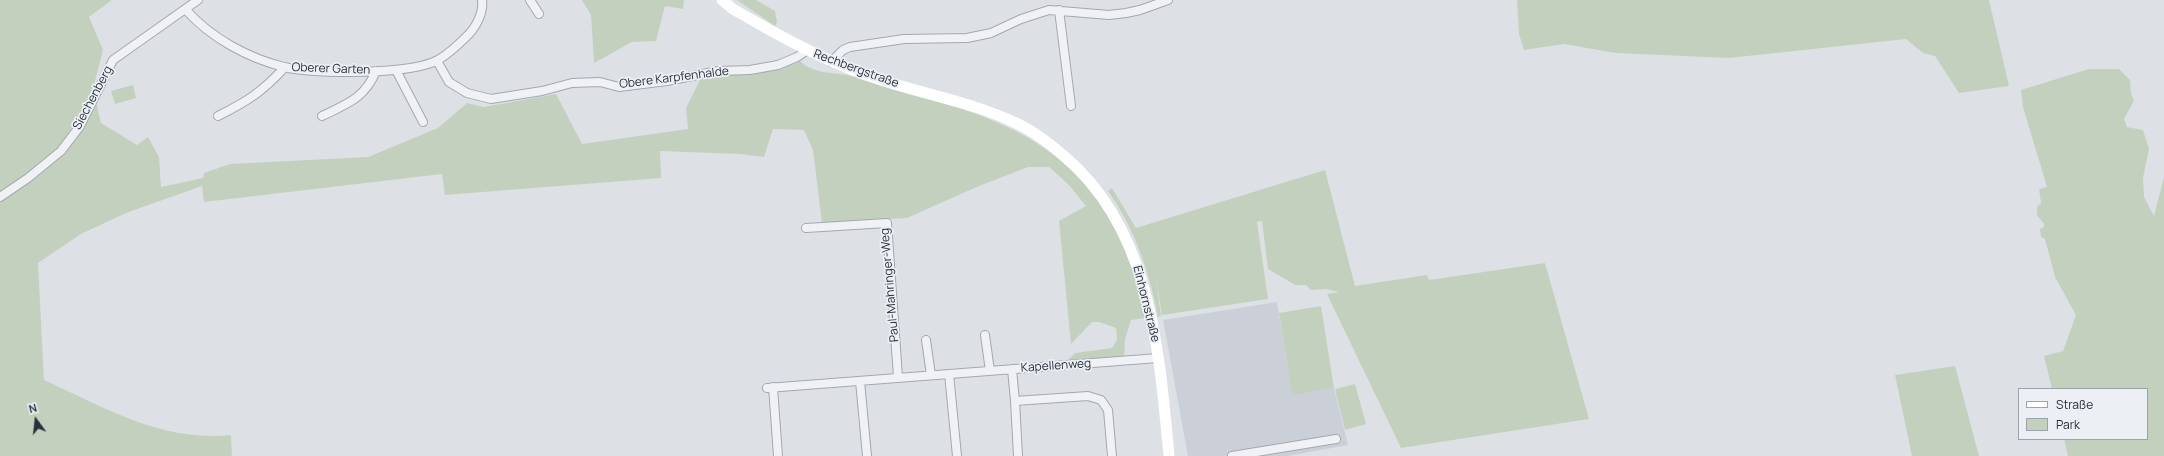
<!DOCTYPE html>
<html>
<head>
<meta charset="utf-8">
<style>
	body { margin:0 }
	#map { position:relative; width:2164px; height:456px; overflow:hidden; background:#dde1e6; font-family:Manrope,sans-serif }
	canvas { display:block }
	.legend { position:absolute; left:2018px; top:388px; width:130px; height:52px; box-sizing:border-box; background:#ecf0f4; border:1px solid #9da3aa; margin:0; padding:5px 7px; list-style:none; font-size:12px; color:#27303c }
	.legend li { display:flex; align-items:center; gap:8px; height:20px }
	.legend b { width:20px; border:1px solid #9da3aa }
	.north { position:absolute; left:16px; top:400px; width:40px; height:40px; -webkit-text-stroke:3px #ecf0f4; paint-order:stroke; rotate:345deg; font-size:11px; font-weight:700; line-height:16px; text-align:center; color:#27303c }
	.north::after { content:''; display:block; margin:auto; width:14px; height:18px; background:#27303c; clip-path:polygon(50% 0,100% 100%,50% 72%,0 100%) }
</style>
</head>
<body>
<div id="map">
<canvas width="2164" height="456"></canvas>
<ul class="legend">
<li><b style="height:5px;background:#fff"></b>Straße</li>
<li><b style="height:11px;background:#c4d0be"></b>Park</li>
</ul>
<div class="north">N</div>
</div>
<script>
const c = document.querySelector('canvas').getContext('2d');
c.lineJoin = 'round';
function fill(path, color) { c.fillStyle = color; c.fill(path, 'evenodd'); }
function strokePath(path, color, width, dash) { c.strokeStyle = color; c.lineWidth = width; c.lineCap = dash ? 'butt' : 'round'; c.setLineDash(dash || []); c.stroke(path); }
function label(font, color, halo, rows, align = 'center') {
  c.font = font + ' Manrope,sans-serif'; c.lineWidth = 3.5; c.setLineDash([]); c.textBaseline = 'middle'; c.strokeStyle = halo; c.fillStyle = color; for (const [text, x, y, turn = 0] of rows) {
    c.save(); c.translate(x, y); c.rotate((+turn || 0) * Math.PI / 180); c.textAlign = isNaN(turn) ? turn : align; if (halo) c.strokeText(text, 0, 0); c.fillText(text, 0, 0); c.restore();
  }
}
fill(new Path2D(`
	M 1277,302 L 1292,394 L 1334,388 L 1348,445 L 1288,456 L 1188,456 L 1163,320 Z`), '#cbd0d8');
fill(new Path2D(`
	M 0,0 L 112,0 L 89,17 L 103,50 L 93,89 L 101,123 L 137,145 L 148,137 L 159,157 L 161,187 L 203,178 L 204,173 L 230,164 L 368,157 L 438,128 L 467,103 L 484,107 L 556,94 L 582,144 L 688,129 L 686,108 L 700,80 L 750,72 L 799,60 C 813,76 839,71 858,78 C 907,94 959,104 1005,126 C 1091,166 1127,228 1145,318 L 1131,320 L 1125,339 L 1124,358 L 1065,363 L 1075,353 L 1112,348 L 1117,340 L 1116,328 L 1099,322 L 1092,322 L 1071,344 L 1059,221 L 1086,206 L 1069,185 L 1049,167 L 1028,167 L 979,186 L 907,218 L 822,223 L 813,150 L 804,130 L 773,129 L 764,157 L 740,154 L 660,151 L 661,178 L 445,195 L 442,174 L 204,202 L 202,186 L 126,213 L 81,234 L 38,263 L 44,380 C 106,408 161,442 231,435 L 232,456 L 0,456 Z
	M 582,0 L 684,0 L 683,9 L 665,6 L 656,41 L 632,42 L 594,63 L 591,15 Z
	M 737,0 L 756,0 L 775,11 L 777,22 L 775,26 Z
	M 1517,0 L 1989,0 L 2009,86 L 1959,93 L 1935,56 L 1923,53 L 1906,39 L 1729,58 L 1616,53 L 1564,44 L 1524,50 L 1519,34 Z
	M 2089,69 L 2119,69 L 2130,80 L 2131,93 L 2134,101 L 2124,119 L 2127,127 L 2143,130 L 2149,149 L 2143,178 L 2144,197 L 2154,216 L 2164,177 L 2164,456 L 2068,456 L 2064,439 L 2147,439 L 2147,389 L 2052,389 L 2044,356 L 2063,351 L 2076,315 L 2055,277 L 2045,239 L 2041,237 L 2040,229 L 2044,227 L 2044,224 L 2037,215 L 2037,207 L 2041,203 L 2039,189 L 2047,187 L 2023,107 L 2021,90 Z
	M 133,85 L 136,98 L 115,104 L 111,91 Z
	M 1325,170 L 1355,286 L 1427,275 L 1429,280 L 1545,263 L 1589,419 L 1401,448 L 1327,294 L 1339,292 L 1326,289 L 1311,290 L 1306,285 L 1295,285 L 1268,269 L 1262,221 L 1257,222 L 1268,299 L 1162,315 L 1155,273 L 1161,316 L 1158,317 C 1149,271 1135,229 1108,191 L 1112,188 L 1136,228 Z
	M 1321,306 L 1334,388 L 1292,395 L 1279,313 Z
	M 1955,366 L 1979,456 L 1912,456 L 1895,375 Z
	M 1355,384 L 1366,424 L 1345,430 L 1335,389 Z`), '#c4d0be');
const street = new Path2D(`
	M 530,0 L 539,14
	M 186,10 C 211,38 248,58 284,67 C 316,74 410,75 438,60 C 448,54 457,46 466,37 C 475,29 484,13 482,0
	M 1059,10 L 1071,106
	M 437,61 L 449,82 L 467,93 L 491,99 L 542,91 L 572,83 L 600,82 L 619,87 L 667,81 L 718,71 L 750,70 L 778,65 L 797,57 L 806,51
	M 831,62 L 843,50 L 850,47 L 904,39 L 967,38 L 991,33 L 1021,19 L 1049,10 L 1109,15 L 1126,13 L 1140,10 L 1168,0
	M 396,70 L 423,122
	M 218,116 C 248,101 262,92 285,67
	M 322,116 C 347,104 365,98 376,71
	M 0,197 L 28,178 L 61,151 L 80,126 L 113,60 L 198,0
	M 806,228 L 887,223 L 898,377
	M 985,335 L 990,371
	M 926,340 L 931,375
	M 1012,369 L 1015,401
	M 949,374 L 957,456
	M 860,381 L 867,456
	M 773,387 L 778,456
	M 767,388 L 1158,358
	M 1018,456 L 1015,401 L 1088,396 L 1101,400 L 1108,410 L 1112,456
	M 1232,456 L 1336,439`);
strokePath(street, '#a3a8b0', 10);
strokePath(street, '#eff1f5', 8);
strokePath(new Path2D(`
	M 722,0 L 733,9 C 776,34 819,58 866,75 C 916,93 971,101 1018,124 C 1035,132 1050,144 1064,156 C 1151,229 1159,350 1169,456`), '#fff', 11);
label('12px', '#27303c', '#ecf0f4', [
	["Oberer Garten",331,69,2],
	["Rechbergstraße",856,69,20],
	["Obere Karpfenhalde",674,78,-7],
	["Siechenberg",93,98,-62],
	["Paul-Mahringer-Weg",890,285,-95],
	["Einhornstraße",1146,304,76],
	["Kapellenweg",1056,366,-4]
]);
</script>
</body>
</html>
